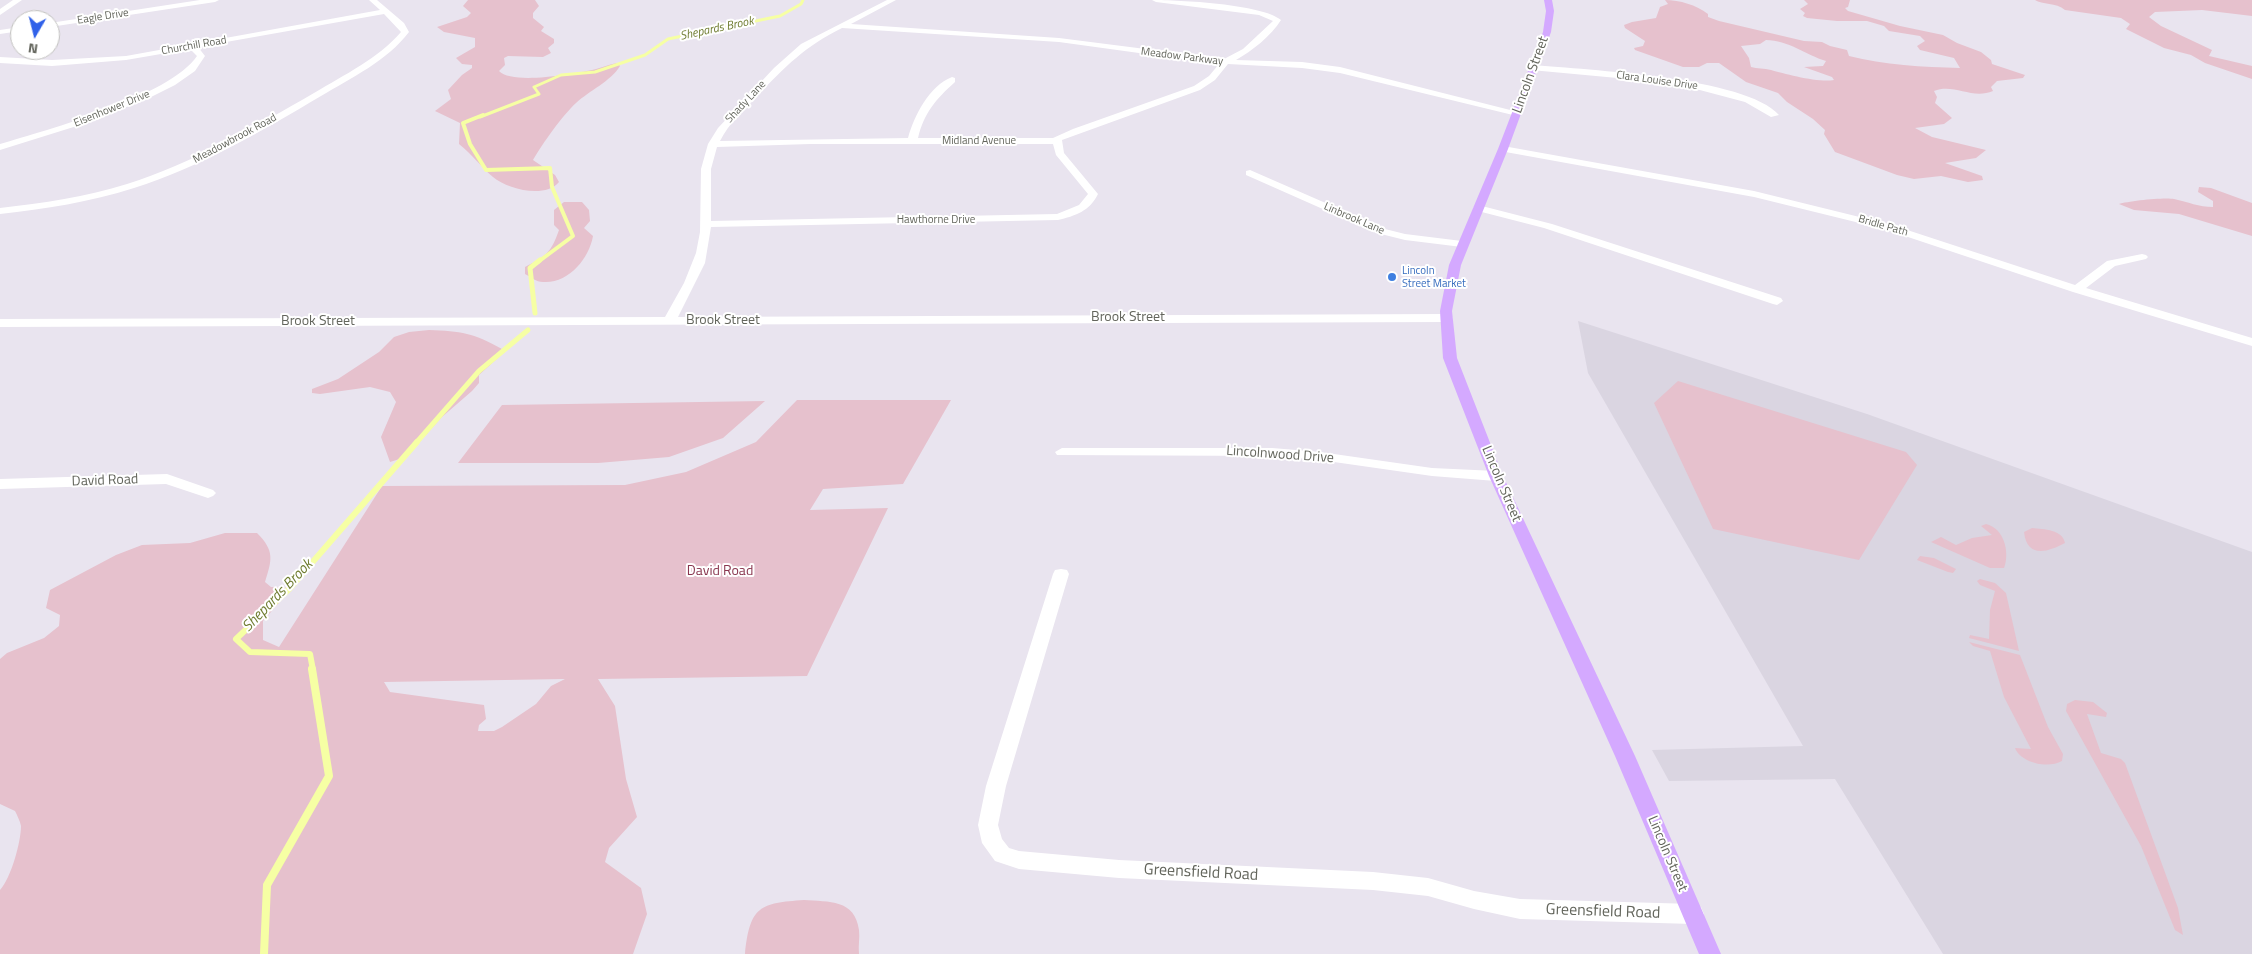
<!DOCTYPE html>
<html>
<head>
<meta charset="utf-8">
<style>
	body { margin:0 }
	#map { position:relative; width:2252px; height:954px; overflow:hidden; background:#e9e4ef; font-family:"Titillium Web",sans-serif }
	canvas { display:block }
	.north { position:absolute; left:10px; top:10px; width:50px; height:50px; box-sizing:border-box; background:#fff; border:1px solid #c1c1be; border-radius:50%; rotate:188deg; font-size:14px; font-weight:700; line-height:20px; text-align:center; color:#63655c }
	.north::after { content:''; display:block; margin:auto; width:18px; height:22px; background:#3061e9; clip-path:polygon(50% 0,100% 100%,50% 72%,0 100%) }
</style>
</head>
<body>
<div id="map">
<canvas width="2252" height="954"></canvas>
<div class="north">N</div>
</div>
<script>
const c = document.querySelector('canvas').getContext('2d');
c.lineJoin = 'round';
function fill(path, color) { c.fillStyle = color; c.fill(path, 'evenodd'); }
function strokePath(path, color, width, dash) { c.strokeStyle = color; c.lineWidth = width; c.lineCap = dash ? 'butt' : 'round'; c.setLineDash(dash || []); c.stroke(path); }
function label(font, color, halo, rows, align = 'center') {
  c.font = font + ' "Titillium Web",sans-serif'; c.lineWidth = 4; c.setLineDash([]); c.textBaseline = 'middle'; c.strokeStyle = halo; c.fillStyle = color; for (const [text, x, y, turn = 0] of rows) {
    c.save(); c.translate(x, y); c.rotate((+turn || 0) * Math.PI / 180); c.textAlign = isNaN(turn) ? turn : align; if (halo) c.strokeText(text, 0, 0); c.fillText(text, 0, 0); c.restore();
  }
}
fill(new Path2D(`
	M 1578,321 L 1867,414 L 2252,552 L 2252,954 L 1943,954 L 1835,779 L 1669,781 L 1652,750 L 1803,746 L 1588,373 Z`), '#dad5e1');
fill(new Path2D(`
	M 468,0 L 535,0 L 539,6 L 533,13 L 533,18 L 544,27 L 541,31 L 554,39 L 554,43 L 548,48 L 551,53 L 543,57 L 508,56 L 504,58 L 505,65 L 499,71 C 512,85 573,74 592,70 C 601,68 609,64 618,63 L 620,66 C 611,81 589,91 576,103 C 562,116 543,143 533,160 L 555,175 L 559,182 C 545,199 507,189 493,177 C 481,167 473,155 459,144 L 460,123 L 435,111 L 451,99 L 448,90 L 462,75 L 472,68 L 472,65 L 462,64 L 456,58 L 475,47 L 475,38 L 444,32 L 437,27 L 467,17 L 471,13 L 463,6 Z
	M 1665,0 C 1680,0 1696,5 1708,14 L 1708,17 L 1719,21 L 1804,41 L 1822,42 L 1830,46 L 1847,50 L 1849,56 C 1884,65 1923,67 1960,68 L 1954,58 L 1920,50 L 1917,46 L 1925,41 L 1920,36 L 1889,31 L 1884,26 L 1867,21 L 1837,21 L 1807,18 L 1803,16 L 1805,13 L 1800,9 L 1808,4 L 1804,0 L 1850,0 L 1848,7 L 1845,8 L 1848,11 L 1900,26 L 1943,35 L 1957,43 L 1981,52 L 1991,60 L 1992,64 L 2025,75 L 2023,78 L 1997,81 L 1991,87 L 1993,91 C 1972,100 1954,83 1934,91 L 1937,97 L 1935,103 L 1952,118 L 1944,124 L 1915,128 L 1932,137 L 1986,150 L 1976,158 L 1945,163 L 1982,176 L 1983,180 L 1968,182 L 1941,176 L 1914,179 L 1897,175 L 1835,152 L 1824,134 L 1825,130 L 1813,119 L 1787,102 L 1778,93 L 1746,82 L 1719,63 L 1707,63 L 1699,67 L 1683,67 L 1635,50 L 1634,48 L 1643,46 L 1645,41 L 1625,28 L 1624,25 L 1632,22 L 1656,18 L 1660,7 L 1668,4 ZM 1766,40 C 1788,40 1806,55 1826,61 L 1823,66 L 1804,67 L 1832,77 L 1834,80 C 1819,83 1785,74 1771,70 C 1764,68 1757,69 1751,67 L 1749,58 L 1741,46 L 1760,44 Z
	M 2035,0 L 2252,0 L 2252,16 L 2202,10 L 2155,12 L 2149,17 L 2161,26 L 2212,50 L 2209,56 L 2252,66 L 2252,79 L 2205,63 L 2191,55 L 2164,48 L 2126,29 L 2130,24 L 2121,18 L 2065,10 C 2056,2 2042,5 2035,0 Z
	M 2199,187 L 2211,188 L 2252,203 L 2252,236 L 2179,214 L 2134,210 L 2119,204 C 2128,201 2165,197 2174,199 C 2188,202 2199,207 2213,207 L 2213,201 L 2198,192 Z
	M 564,202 L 582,202 L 589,210 L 590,221 L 584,228 L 593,236 C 589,259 568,284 543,282 C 536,282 531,277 525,274 L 525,267 C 546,256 551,253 559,230 L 554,225 L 554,210 Z
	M 429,330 C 461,331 474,333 502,349 L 499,357 L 479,375 L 479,383 L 472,391 L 442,417 L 406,457 L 390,462 L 381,437 L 396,402 L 390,392 L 370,387 L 320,394 L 312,393 L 312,389 L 338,379 L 379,352 L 394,337 L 409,332 Z
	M 1678,381 L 1906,452 L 1917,465 L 1859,560 L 1713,529 L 1654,403 Z
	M 797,400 L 951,400 L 903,484 L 823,489 L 810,510 L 888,508 L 807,676 L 598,679 L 615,706 L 626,779 L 637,817 L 609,848 L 605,862 L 641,888 L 647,914 L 633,954 L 0,954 L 0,890 C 11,878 21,842 21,826 C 20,821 17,815 15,811 L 0,804 L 0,659 L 7,653 L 44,638 L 59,626 L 60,615 L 46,608 L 50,590 L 116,555 L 142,545 L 190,543 L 225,533 L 257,533 C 275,551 272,560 265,582 L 271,587 L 292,588 L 263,621 L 263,640 L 279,647 L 382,486 L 625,485 L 686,472 L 756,442 ZM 565,679 L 551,686 L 536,704 L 502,727 L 494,731 L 478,731 L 479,725 L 486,719 L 484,705 L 390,692 L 384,682 Z
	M 765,401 L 723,438 L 669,457 L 598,463 L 458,463 L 502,405 Z
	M 1986,524 C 2004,528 2010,552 2004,568 L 1990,568 L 1931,542 L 1941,537 L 1956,545 L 1972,538 L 1992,535 L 1981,526 Z
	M 2032,528 C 2044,529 2063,530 2065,543 C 2048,552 2027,559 2024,532 Z
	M 1920,556 L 1934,558 L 1956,569 L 1953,573 L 1948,572 L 1917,560 Z
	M 1980,579 L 1995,583 L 2006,593 L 2019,651 L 1969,638 L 1970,635 L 1989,639 L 1990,610 L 1995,591 L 1980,585 L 1977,581 Z
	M 1969,642 L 2020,655 L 2048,727 L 2063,754 L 2062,761 C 2048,769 2021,763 2015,748 L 2031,749 L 2004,697 L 1990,651 L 1973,646 Z
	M 2075,700 L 2093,702 L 2107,713 L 2106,717 L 2087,714 L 2101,753 L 2121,759 L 2125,763 L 2178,908 L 2183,935 L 2175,930 L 2141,846 L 2066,711 L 2067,704 Z
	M 804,900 C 829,902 855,899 859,930 C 860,938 858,946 859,954 L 745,954 C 750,906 760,903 804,900 Z`), '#e6c1cd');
strokePath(new Path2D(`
	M 480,117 L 539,94 L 534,87 L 561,75 L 595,72 L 645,55 L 668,39 L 780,16 L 801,4 L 803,0`), '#f6ffa4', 3);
strokePath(new Path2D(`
	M 483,115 L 463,123 L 470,144 L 486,170 L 550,168 L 552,187 L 573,236 L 538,262`), '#f6ffa4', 4);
strokePath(new Path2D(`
	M 535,313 L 530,268 L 540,260
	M 416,443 L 479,371 L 528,330`), '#f6ffa4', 5);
strokePath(new Path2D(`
	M 313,670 L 310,654 L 250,652 L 236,639 L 290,588 L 417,442`), '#f6ffa4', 6);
strokePath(new Path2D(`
	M 264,954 L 267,885 L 329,776 L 312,669`), '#f6ffa4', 8);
fill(new Path2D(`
	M 13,0 L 22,0 L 0,15 L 0,9 Z
	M 200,0 L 219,0 L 215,2 L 50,27 L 50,23 Z
	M 369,0 L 377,0 L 404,23 L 409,32 C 387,61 351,78 321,96 C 262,131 200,167 134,188 C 90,202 45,209 0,214 L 0,208 C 43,203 86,197 127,184 C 193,163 255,127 314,93 C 344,75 379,58 401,32 L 384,14 L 198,47 L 205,56 L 195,71 L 175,85 L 147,99 L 80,125 L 0,150 L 0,144 C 48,130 170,96 197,56 L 190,49 L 126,60 L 52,66 L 0,63 L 0,57 L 52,60 L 126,56 L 380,10 Z
	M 887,0 L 896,0 L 851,24 L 1059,38 L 1224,59 L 1243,49 L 1273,21 L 1259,15 L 1156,2 L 1152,0 C 1179,0 1262,4 1281,20 C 1271,36 1252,51 1236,60 L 1302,62 L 1340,67 L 1522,113 L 1517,116 L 1340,73 L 1302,68 L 1228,64 L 1215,80 L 1200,90 L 1062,140 L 1064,153 L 1098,194 C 1090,211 1075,216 1058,220 L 711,227 L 705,263 L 678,317 L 1447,314 L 1453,318 L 1447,322 L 0,327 L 0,319 L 665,317 L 684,283 L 696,253 L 700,232 L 701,169 L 708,144 L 718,128 L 774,68 L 801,44 ZM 842,28 L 1059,42 L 1219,64 L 1209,76 L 1194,86 L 1073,129 L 1053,138 L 918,138 C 924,113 936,99 955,82 L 955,78 L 952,77 C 929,86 914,116 908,138 L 720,141 C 729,123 744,110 757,96 C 785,67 805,46 842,28 ZM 810,144 L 1053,144 L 1056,155 L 1088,194 L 1079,205 L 1057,214 L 711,221 L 711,169 L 717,147 Z
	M 20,27 L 20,31 L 0,34 L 0,30 Z
	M 1534,65 C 1586,70 1746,77 1779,115 L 1771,117 L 1745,102 L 1696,89 L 1650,81 L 1531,70 L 1531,66 Z
	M 1503,146 L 1754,191 L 1892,225 L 2075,285 L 2107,261 L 2142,254 L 2146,255 L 2148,257 L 2146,259 L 2115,266 L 2086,288 L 2252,338 L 2252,346 L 2073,292 L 1884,229 L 1754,197 L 1500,151 L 1500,147 Z
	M 1250,170 L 1385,229 L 1405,234 L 1462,241 L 1468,244 L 1462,247 L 1405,240 L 1377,233 L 1246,175 L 1246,171 Z
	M 1478,205 L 1552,224 L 1781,298 L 1783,301 L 1777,305 L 1773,304 L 1544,228 L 1474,210 L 1473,208 Z
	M 1062,448 L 1272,448 L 1320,452 L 1432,468 L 1496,471 L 1501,473 L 1503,476 L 1501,479 L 1496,481 L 1432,476 L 1320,460 L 1272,456 L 1057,455 L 1055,452 Z
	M 167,474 L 213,490 L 216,493 L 213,496 L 208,498 L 166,484 L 0,489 L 0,479 Z
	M 1061,569 L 1067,570 L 1069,574 L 1006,786 L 998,825 L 1002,839 L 1009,848 L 1019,851 L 1119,860 L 1373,872 L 1428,878 L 1474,891 L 1520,899 L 1693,904 L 1701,907 L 1704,914 L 1701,921 L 1693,924 L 1520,919 L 1474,909 L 1428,896 L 1373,890 L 1119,878 L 1019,869 L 995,861 L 982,843 L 978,825 L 986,786 L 1053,574 L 1055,570 Z`), '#fff');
fill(new Path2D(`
	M 1544,0 L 1552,0 L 1554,11 L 1551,32 L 1508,149 L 1461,265 L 1452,311 L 1457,358 L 1503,476 L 1635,756 L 1721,954 L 1699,954 L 1615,756 L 1489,476 L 1443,358 L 1440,311 L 1449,265 L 1498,149 L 1543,32 L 1546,11 Z`), '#d4a9ff');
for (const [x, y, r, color] of [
	[1392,277,5,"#3f7fe0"]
]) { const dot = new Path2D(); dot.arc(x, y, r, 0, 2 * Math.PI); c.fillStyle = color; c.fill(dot); strokePath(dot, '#fff', 2); }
label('11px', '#63655c', '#fff', [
	["Eagle Drive",103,17,-9],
	["Churchill Road",194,46,-10],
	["Meadow Parkway",1182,57,7],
	["Clara Louise Drive",1657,81,8],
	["Shady Lane",746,102,-47],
	["Eisenhower Drive",112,109,-22],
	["Meadowbrook Road",235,139,-28],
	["Midland Avenue",979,141],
	["Linbrook Lane",1354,219,23],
	["Hawthorne Drive",936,220],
	["Bridle Path",1883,226,16]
]);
label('11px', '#366cbe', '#fff', [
	["Lincoln",1402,271],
	["Street Market",1402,284]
], 'left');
label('italic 12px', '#6f7c30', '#fff', [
	["Shepards Brook",717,29,-12]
]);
label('14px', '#63655c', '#fff', [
	["Lincoln Street",1531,75,-70],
	["Brook Street",1128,318],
	["Brook Street",723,321],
	["Brook Street",318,322],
	["Lincolnwood Drive",1280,455,4],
	["David Road",105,481,-2],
	["Lincoln Street",1501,484,67],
	["Lincoln Street",1667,854,67]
]);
label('14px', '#89364f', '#fff', [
	["David Road",720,572]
]);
label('italic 15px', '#6f7c30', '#fff', [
	["Shepards Brook",278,596,-46]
]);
label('16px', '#63655c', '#fff', [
	["Greensfield Road",1201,873,3],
	["Greensfield Road",1603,912,2]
]);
</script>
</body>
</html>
